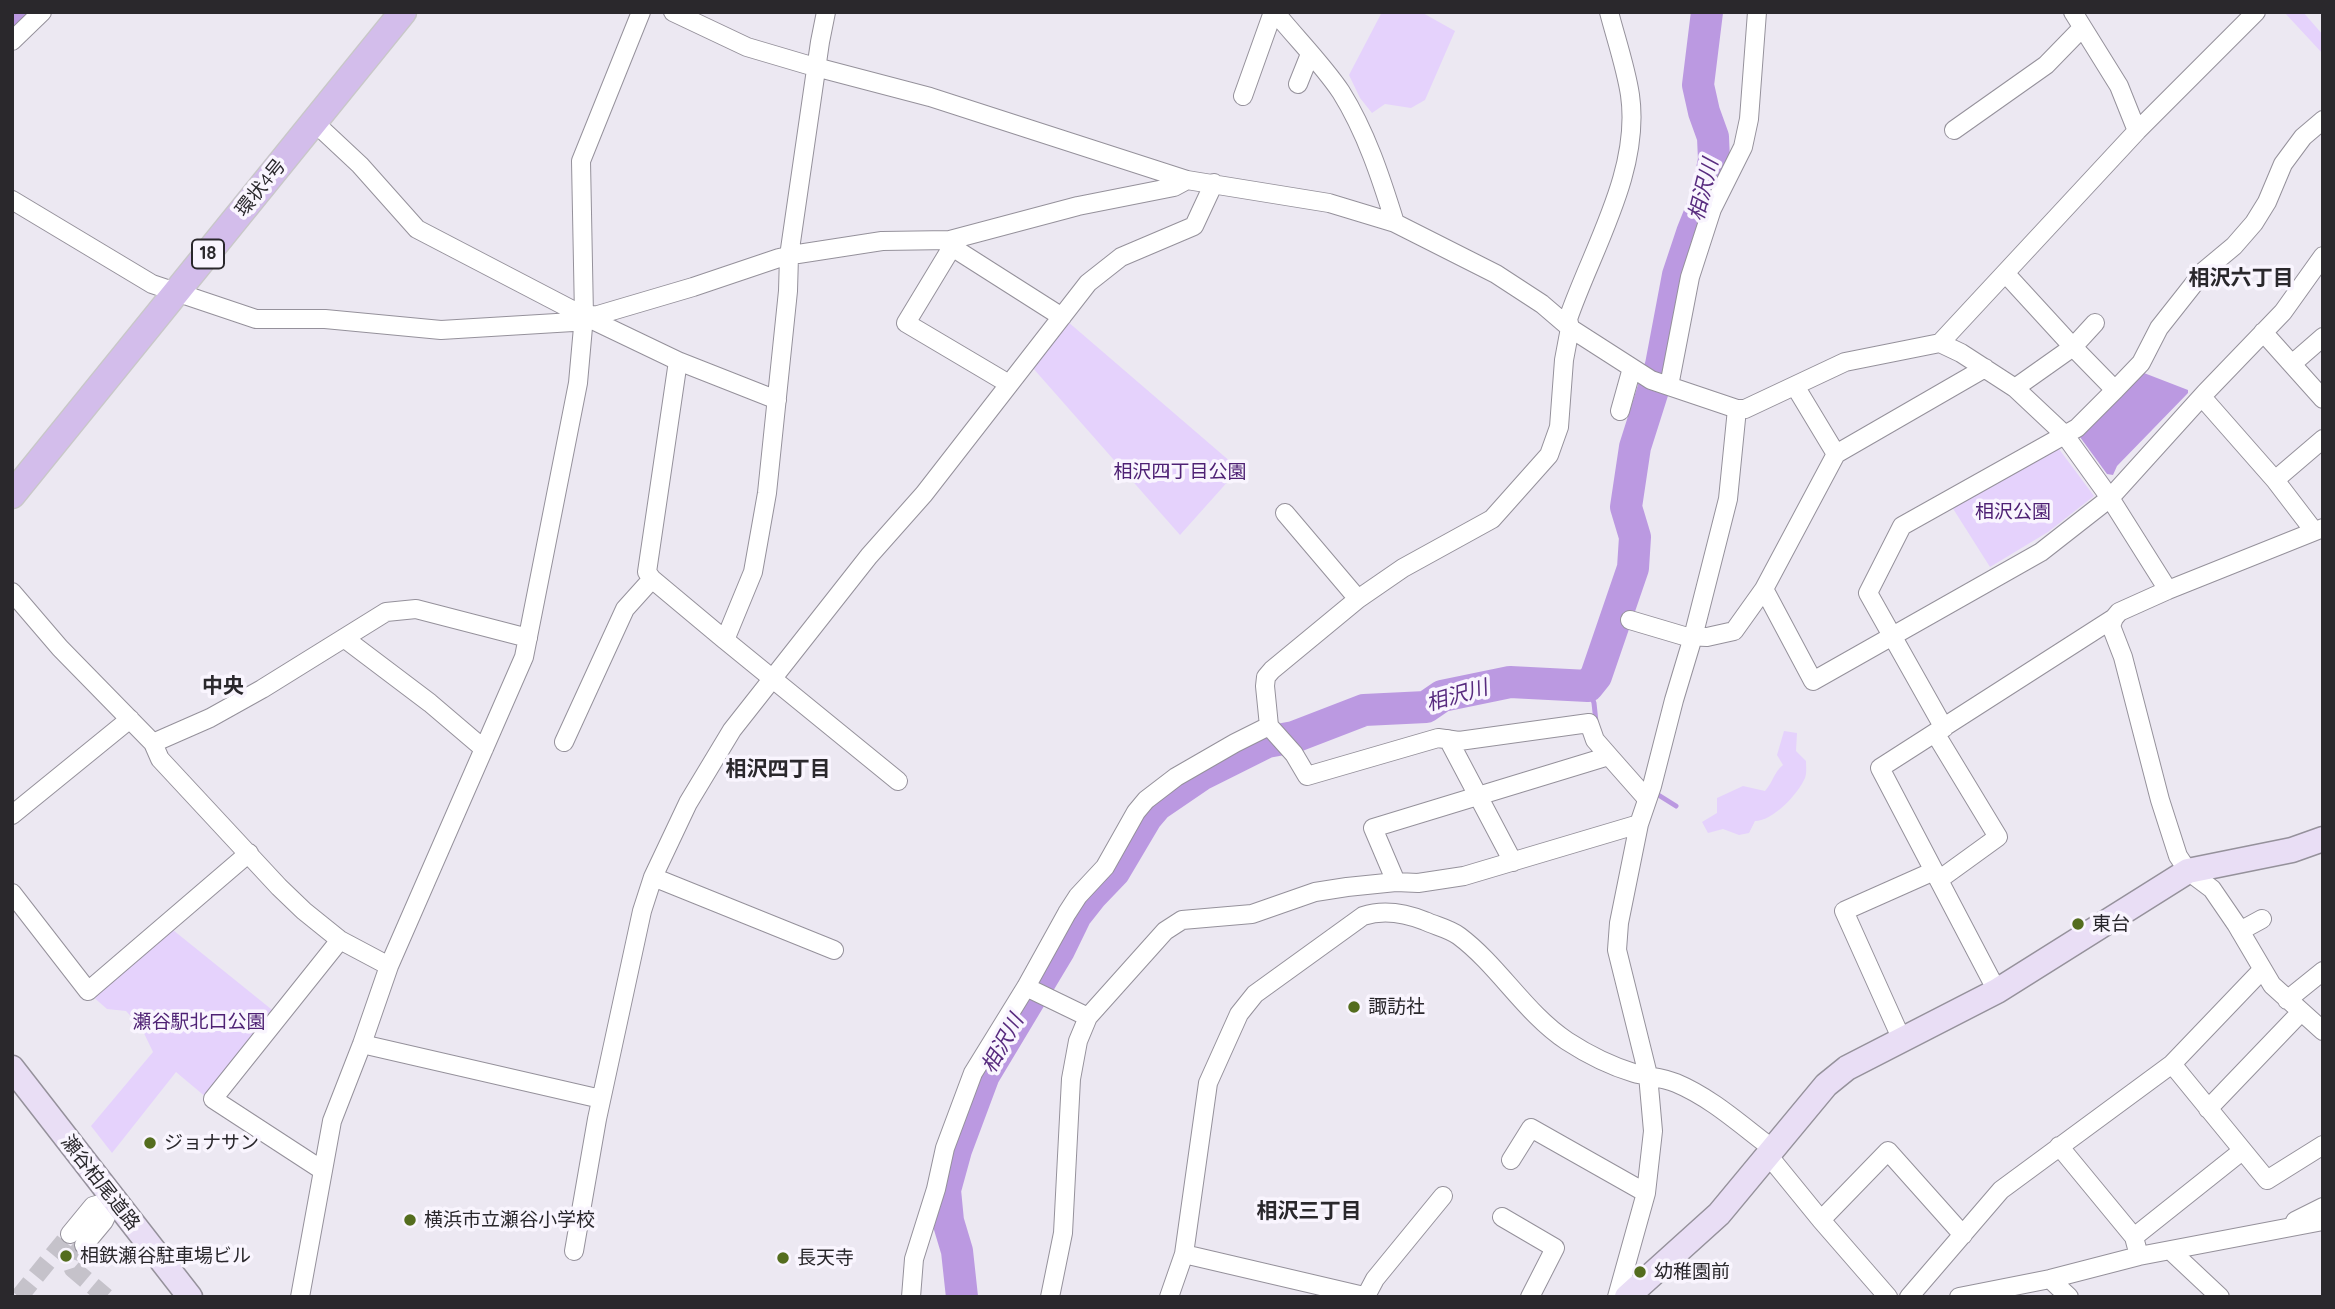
<!DOCTYPE html>
<html>
<head>
<meta charset="utf-8">
<style>
	body { margin:0 }
	#map { position:relative; width:2335px; height:1309px; overflow:hidden; background:#ece8f2; font-family:Quicksand,sans-serif }
	canvas { display:block }
	.frame { position:absolute; inset:0; border:14px solid #2a282c; pointer-events:none }
</style>
</head>
<body>
<div id="map">
<canvas width="2335" height="1309"></canvas>
<div class="frame"></div>
</div>
<script>
const c = document.querySelector('canvas').getContext('2d');
c.lineJoin = 'round';
function fill(path, color) { c.fillStyle = color; c.fill(path, 'evenodd'); }
function strokePath(path, color, width, dash) { c.strokeStyle = color; c.lineWidth = width; c.lineCap = dash ? 'butt' : 'round'; c.setLineDash(dash || []); c.stroke(path); }
function label(font, color, halo, rows, align = 'center') {
  c.font = font + ' Quicksand,"Noto Sans JP",sans-serif'; c.lineWidth = 7; c.setLineDash([]); c.textBaseline = 'middle'; c.strokeStyle = halo; c.fillStyle = color; for (const [text, x, y, turn = 0] of rows) {
    c.save(); c.translate(x, y); c.rotate((+turn || 0) * Math.PI / 180); c.textAlign = isNaN(turn) ? turn : align; if (halo) c.strokeText(text, 0, 0); c.fillText(text, 0, 0); c.restore();
  }
}
fill(new Path2D(`
	M 1382,12 L 1421,12 L 1455,31 L 1425,100 L 1411,108 L 1385,104 L 1372,113 L 1360,98 L 1349,75 Z
	M 2284,12 L 2303,12 L 2323,35 L 2323,54 Z
	M 1067,321 L 1239,469 L 1180,535 L 1032,367 Z
	M 2056,445 L 2094,496 L 2048,532 L 1990,567 L 1952,507 Z
	M 1784,731 L 1797,733 L 1796,751 L 1806,761 C 1806,766 1807,773 1805,778 C 1798,794 1773,821 1755,821 L 1749,833 L 1739,835 L 1723,829 L 1708,833 L 1702,822 L 1717,813 L 1717,798 L 1743,786 L 1765,791 C 1773,782 1774,772 1783,765 L 1777,755 Z
	M 173,930 L 276,1013 L 207,1098 L 176,1072 L 112,1153 L 91,1126 L 153,1052 L 141,1027 L 126,1011 L 107,1009 L 91,995 Z`), '#e5d2fc');
fill(new Path2D(`
	M 2144,373 L 2188,390 L 2188,393 L 2117,466 L 2113,475 L 2107,474 L 2080,437 Z`), '#bb99e1');
strokePath(new Path2D(`
	M 1588,686 L 1594,703 L 1596,722
	M 1652,791 L 1676,806`), '#bb99e1', 5);
strokePath(new Path2D(`
	M 12,26 L 26,12
	M 962,1297 L 957,1251 L 948,1221 L 945,1190 L 956,1150 L 984,1075 L 1059,950 L 1076,915 L 1091,896 L 1114,872 L 1146,818 L 1157,805 L 1201,775 L 1267,742 L 1294,737 L 1364,710 L 1426,707 L 1442,696 L 1510,682 L 1588,686 L 1596,676 L 1633,568 L 1635,537 L 1626,507 L 1635,447 L 1661,365 L 1678,275 L 1692,233 L 1706,198 L 1714,160 L 1713,137 L 1704,112 L 1698,85 L 1707,12`), '#bb99e1', 32);
strokePath(new Path2D(`
	M 84,1245 C 78,1252 69,1259 73,1269 L 106,1297
	M 19,1297 L 70,1234`), '#c5c2ca', 18, [18, 9]);
const street = new Path2D(`
	M 673,12 L 747,47 L 808,65 L 930,97 L 1187,180 L 1329,203 L 1395,223 L 1496,274 L 1542,304 L 1570,328 L 1651,380 L 1737,409 L 1745,409 L 1845,362 L 1940,343 L 1961,353 L 2015,388 L 2064,434 L 2110,498 L 2168,590
	M 1275,12 C 1296,38 1323,65 1341,92 C 1366,132 1381,178 1395,223
	M 12,41 L 42,12
	M 1298,84 L 1310,54
	M 1243,96 L 1273,12
	M 314,122 L 360,165 L 417,229 L 584,316 L 678,361 L 777,400
	M 1954,130 L 2046,65 L 2082,28
	M 2137,131 L 2256,12
	M 12,200 L 152,284 L 256,319 L 325,319 L 441,330 L 573,322 L 584,316 L 598,315 L 693,287 L 779,258 L 798,254 L 882,241 L 950,240 L 1078,206 L 1174,187 L 1187,180
	M 950,240 L 952,247 L 906,323 L 1009,384
	M 952,247 L 1062,317
	M 2006,274 L 2073,347 L 2115,390
	M 2263,332 L 2323,399
	M 1940,343 L 2137,131 L 2119,86 L 2073,12
	M 678,361 L 647,572 L 652,579 L 725,640 L 753,572 L 767,493 L 788,291 L 789,256 L 820,42 L 826,12
	M 2292,364 L 2323,337
	M 1669,386 L 1690,277 L 1712,209 L 1743,147 L 1749,119 L 1757,12
	M 1795,386 L 1836,454
	M 2015,388 L 2073,347 L 2095,323
	M 2202,397 L 2275,480 L 2314,531
	M 1620,411 L 1632,368
	M 2275,480 L 2323,439
	M 1285,513 L 1358,599
	M 2323,528 L 2168,590 L 2119,612 L 2114,618 L 2111,626 L 2123,657 L 2160,800 L 2178,856 L 2188,871 L 2212,889 L 2236,924 L 2272,985 L 2323,1031
	M 1764,589 L 1813,681 L 2041,552 L 2110,498 L 2205,393 L 2283,312 L 2323,256
	M 12,592 L 60,648 L 153,743 L 160,759 L 279,887 L 304,911 L 340,940 L 389,966
	M 1630,620 L 1684,636 L 1707,637 L 1734,631 L 1764,589 L 1836,454 L 1985,368
	M 344,638 L 430,703 L 484,749
	M 725,640 L 898,781
	M 1944,728 L 1868,593 L 1902,526 L 2077,428 L 2115,390 L 2141,363 L 2159,328 L 2204,271 L 2234,246 L 2254,223 L 2267,202 L 2283,164 L 2303,137 L 2323,120
	M 1935,733 L 1998,837 L 1940,879
	M 1448,739 L 1513,862
	M 564,742 L 625,609 L 652,579
	M 153,743 L 210,718 L 262,689 L 386,612 L 416,609 L 528,638
	M 1609,756 L 1647,799
	M 12,815 L 130,719
	M 653,877 L 834,950
	M 1396,882 L 1373,828 L 1609,756 L 1595,740 L 1589,723 L 1459,741 L 1438,738 L 1307,776 L 1294,754 L 1269,726 L 1265,686 L 1266,677 L 1272,670 L 1358,599 L 1403,568 L 1492,519 L 1549,455 L 1559,427 L 1564,360 L 1570,328 L 1568,319 C 1592,249 1641,171 1630,95 C 1626,68 1616,39 1609,12
	M 12,893 L 88,991 L 249,853
	M 2240,931 L 2262,919
	M 1026,987 L 1088,1017
	M 1997,991 L 1880,768 L 2114,618
	M 2287,1000 L 2323,971
	M 1902,1040 L 1844,911 L 1934,871
	M 362,1044 L 601,1099
	M 2172,1064 L 2267,1180 L 2323,1145
	M 2208,1109 L 2301,1012
	M 2059,1146 L 2134,1237
	M 1768,1155 L 1821,1220 L 1888,1297
	M 1511,1160 L 1531,1128 L 1646,1193
	M 322,1170 L 213,1099 L 340,940
	M 1502,1217 L 1555,1248 L 1530,1297
	M 1821,1220 L 1888,1151 L 1963,1235
	M 2295,1221 L 2323,1207
	M 70,1234 L 93,1206 L 114,1200
	M 84,1245 L 104,1221 L 114,1200
	M 574,1251 L 597,1119 L 642,911 L 653,877 L 688,803 L 732,730 L 869,556 L 924,494 L 1088,283 L 1121,257 L 1194,226 L 1214,183
	M 2171,1251 L 2220,1297
	M 1184,1254 L 1368,1297
	M 2139,1256 L 2134,1237 L 2242,1151
	M 2050,1279 L 2069,1297
	M 1366,1296 L 1375,1279 L 1443,1196
	M 300,1297 L 332,1121 L 362,1044 L 389,966 L 524,657 L 578,383 L 584,316 L 581,161 L 641,12
	M 911,1297 L 914,1259 L 936,1189 L 945,1148 L 973,1073 L 1026,987 L 1067,913 L 1078,896 L 1105,867 L 1136,812 L 1146,800 L 1176,777 L 1235,743 L 1269,726
	M 1050,1297 L 1063,1233 L 1071,1079 L 1078,1041 L 1088,1017 L 1165,931 L 1182,920 L 1252,914 L 1315,892 L 1347,887 L 1396,882 L 1418,883 L 1464,876 L 1639,824
	M 1169,1297 L 1184,1254 L 1208,1083 L 1239,1014 L 1255,994 L 1363,916 C 1384,909 1405,913 1425,921 C 1436,926 1450,929 1459,936 C 1499,966 1525,1013 1567,1041 C 1587,1054 1611,1066 1634,1073 C 1648,1077 1662,1077 1676,1083 C 1712,1098 1742,1126 1773,1149
	M 1617,1297 L 1646,1193 L 1653,1131 L 1648,1075 L 1617,950 L 1619,923 L 1639,824 L 1652,786 L 1674,700 L 1693,637 L 1728,499 L 1737,409
	M 1909,1297 L 2001,1190 L 2172,1064 L 2262,970
	M 1959,1297 L 2050,1279 L 2139,1256 L 2323,1221`);
const secondary = new Path2D(`
	M 12,1068 L 190,1297
	M 1627,1297 L 1719,1214 L 1826,1085 L 1847,1068 L 1997,991 L 2188,871 L 2292,850 L 2323,839`);
const primary = new Path2D(`
	M 12,495 L 403,12`);
strokePath(street, '#95919b', 20);
strokePath(secondary, '#95919b', 27);
strokePath(primary, '#c8c7c8', 29);
strokePath(street, '#fff', 18);
strokePath(secondary, '#e9def5', 24);
strokePath(primary, '#d3bdeb', 26);
for (const [x, y, r, color] of [
	[2078,924,7,"#546d1e"],
	[1354,1007,7,"#546d1e"],
	[150,1143,7,"#546d1e"],
	[410,1220,7,"#546d1e"],
	[66,1256,7,"#546d1e"],
	[783,1258,7,"#546d1e"],
	[1640,1272,7,"#546d1e"]
]) { const dot = new Path2D(); dot.arc(x, y, r, 0, 2 * Math.PI); c.fillStyle = color; c.fill(dot); strokePath(dot, '#f9f5fe', 2.5); }
for (const [x, y, w] of [
	[208,254,32]
]) { const box = new Path2D(); box.roundRect(x - w / 2, y - 14.5, w, 29, 5); c.fillStyle = '#f9f5fe'; c.fill(box); strokePath(box, '#2a282c', 2); }
label('bold 18px', '#2a282c', null, [
	["18",208,254]
]);
label('19px', '#2a282c', '#f9f5fe', [
	["環状4号",261,188,-51],
	["瀬谷柏尾道路",100,1183,52]
]);
label('19px', '#4e2174', '#f9f5fe', [
	["相沢四丁目公園",1180,472],
	["相沢公園",2013,512],
	["瀬谷駅北口公園",199,1022]
]);
label('19px', '#2a282c', '#f9f5fe', [
	["東台",2092,924],
	["諏訪社",1368,1007],
	["ジョナサン",164,1143],
	["横浜市立瀬谷小学校",424,1220],
	["相鉄瀬谷駐車場ビル",80,1256],
	["長天寺",797,1258],
	["幼稚園前",1654,1272]
], 'left');
label('italic 21px', '#582b7f', '#f9f5fe', [
	["相沢川",1704,190,-76],
	["相沢川",1457,696,-16],
	["相沢川",1003,1044,-61]
]);
label('bold 21px', '#2a282c', '#f9f5fe', [
	["相沢六丁目",2241,279],
	["中央",223,687],
	["相沢四丁目",778,770],
	["相沢三丁目",1309,1212]
]);
</script>
</body>
</html>
